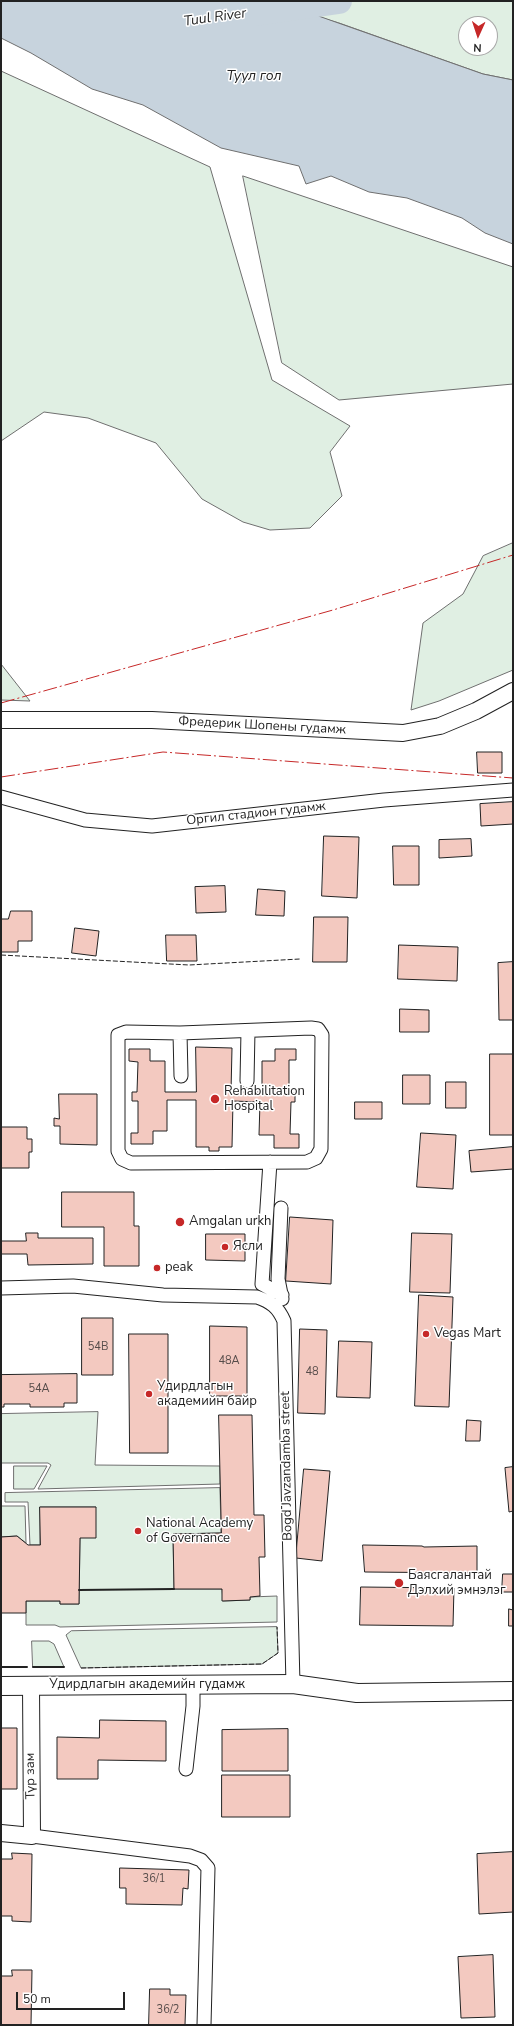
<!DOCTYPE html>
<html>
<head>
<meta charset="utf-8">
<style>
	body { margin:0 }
	#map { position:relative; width:514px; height:2026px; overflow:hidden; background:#fff; font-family:"Nunito Sans",sans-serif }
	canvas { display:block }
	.frame { position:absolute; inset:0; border:2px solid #222; pointer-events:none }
	.north { position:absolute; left:458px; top:16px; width:40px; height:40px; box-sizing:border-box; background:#fff; border:1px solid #a7a7a7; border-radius:50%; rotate:183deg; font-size:11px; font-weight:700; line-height:16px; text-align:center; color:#222 }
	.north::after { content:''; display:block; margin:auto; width:14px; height:18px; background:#c62828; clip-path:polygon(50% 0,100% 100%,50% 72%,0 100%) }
	.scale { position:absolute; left:16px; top:1992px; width:109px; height:18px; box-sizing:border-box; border:2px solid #222; border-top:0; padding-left:5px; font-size:12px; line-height:14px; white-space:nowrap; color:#222; -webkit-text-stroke:3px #fff; paint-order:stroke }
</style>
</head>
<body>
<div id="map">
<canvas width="514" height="2026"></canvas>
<div class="frame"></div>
<div class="north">N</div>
<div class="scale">50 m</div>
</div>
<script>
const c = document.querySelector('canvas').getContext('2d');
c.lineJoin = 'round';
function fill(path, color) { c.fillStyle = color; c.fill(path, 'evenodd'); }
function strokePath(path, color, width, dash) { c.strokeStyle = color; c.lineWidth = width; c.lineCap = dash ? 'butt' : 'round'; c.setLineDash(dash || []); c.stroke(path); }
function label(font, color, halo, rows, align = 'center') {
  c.font = font + ' "Nunito Sans",sans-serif'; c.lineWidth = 3; c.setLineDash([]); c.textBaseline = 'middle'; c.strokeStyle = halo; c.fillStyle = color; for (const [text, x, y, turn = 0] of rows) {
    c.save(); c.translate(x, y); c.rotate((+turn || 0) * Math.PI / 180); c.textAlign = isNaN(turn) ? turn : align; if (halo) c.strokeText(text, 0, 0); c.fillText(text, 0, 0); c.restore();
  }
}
const green = new Path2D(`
	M 264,1 L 513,1 L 513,80 L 483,74 L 339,23 ZM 466,24 L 490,24 L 490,48 L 466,48 Z
	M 1,71 L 210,167 L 272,380 L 350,426 L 330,452 L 342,496 L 310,528 L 270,530 L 243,522 L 202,499 L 156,443 L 88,418 L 44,412 L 1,441 Z
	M 243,176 L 513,267 L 513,384 L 339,400 L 282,363 Z
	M 513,543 L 513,670 L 439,701 L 411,710 L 423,623 L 463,594 L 483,556 Z
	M 1,664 L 30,701 L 1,700 Z
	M 98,1412 L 95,1465 L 220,1466 L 220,1484 L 38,1489 L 51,1465 L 48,1463 L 1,1463 L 1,1414 Z
	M 14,1466 L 47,1466 L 34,1489 L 14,1489 Z
	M 220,1488 L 221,1533 L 173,1534 L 174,1589 L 222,1589 L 223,1601 L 250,1600 L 250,1597 L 277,1596 L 277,1622 L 60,1627 L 55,1625 L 26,1625 L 26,1601 L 60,1601 L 60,1604 L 79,1604 L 80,1538 L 96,1507 L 40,1507 L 40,1545 L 30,1545 L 28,1502 L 5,1502 L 5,1493 Z
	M 1,1506 L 25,1506 L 26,1543 L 17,1536 L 1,1537 Z
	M 277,1627 L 278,1653 L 262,1664 L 81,1668 L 66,1635 L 71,1631 Z
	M 32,1641 L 49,1641 L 54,1644 L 64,1667 L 33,1667 Z`);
fill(green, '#e0efe3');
strokePath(green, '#6f6f6f', 1);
const water = new Path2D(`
	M 1,1 L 264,1 L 310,13 L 483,74 L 513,80 L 513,244 L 485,233 L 462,218 L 407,198 L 369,192 L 331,176 L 306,184 L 299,166 L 221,148 L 143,105 L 92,89 L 31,53 L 1,38 Z`);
fill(water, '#c7d3dd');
strokePath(water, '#6f6f6f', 1);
strokePath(new Path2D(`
	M 255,13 L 339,1`), '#c7d3dd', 26);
const building = new Path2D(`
	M 477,752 L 502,752 L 502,773 L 478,773 Z
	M 513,802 L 513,824 L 481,826 L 480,804 Z
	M 324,836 L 359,837 L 357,898 L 322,896 Z
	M 471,839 L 472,856 L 439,858 L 439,840 Z
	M 393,846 L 419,846 L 419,885 L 394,885 Z
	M 225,886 L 226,912 L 196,913 L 195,887 Z
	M 258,889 L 285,891 L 284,916 L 256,915 Z
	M 11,911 L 32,911 L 32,941 L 18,941 L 18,952 L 1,952 L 1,919 L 8,919 Z
	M 314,917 L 348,917 L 347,962 L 313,962 Z
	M 75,928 L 99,931 L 96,956 L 72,953 Z
	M 166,935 L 196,935 L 197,961 L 167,961 Z
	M 399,945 L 458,947 L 457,981 L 398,979 Z
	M 513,962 L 513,1020 L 499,1020 L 498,963 Z
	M 400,1009 L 429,1010 L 429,1032 L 400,1032 Z
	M 196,1047 L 232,1048 L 231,1092 L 262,1092 L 262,1061 L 275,1061 L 275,1049 L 296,1049 L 296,1060 L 289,1060 L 289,1093 L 295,1093 L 295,1102 L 291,1102 L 290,1134 L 299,1134 L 299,1148 L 274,1148 L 274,1135 L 259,1135 L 260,1102 L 233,1101 L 232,1147 L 219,1147 L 219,1151 L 209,1151 L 209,1147 L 196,1147 L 196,1100 L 167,1100 L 167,1131 L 153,1131 L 153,1144 L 131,1144 L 131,1133 L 138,1133 L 138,1101 L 132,1101 L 132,1092 L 137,1092 L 138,1062 L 129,1061 L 129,1049 L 150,1049 L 150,1061 L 165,1061 L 165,1092 L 196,1092 Z
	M 490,1054 L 513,1054 L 513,1135 L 490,1135 Z
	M 403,1075 L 430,1075 L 430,1104 L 403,1104 Z
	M 446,1082 L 466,1082 L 466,1108 L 446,1108 Z
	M 59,1094 L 97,1094 L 97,1145 L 60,1144 L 60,1126 L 54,1126 L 54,1118 L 59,1119 Z
	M 355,1102 L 382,1102 L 382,1119 L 355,1119 Z
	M 1,1127 L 27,1127 L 27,1139 L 32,1139 L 32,1152 L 29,1152 L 29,1168 L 1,1168 Z
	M 421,1133 L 456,1135 L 453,1189 L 417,1187 Z
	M 513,1147 L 513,1169 L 471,1172 L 469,1151 Z
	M 62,1192 L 134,1192 L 134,1226 L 139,1226 L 139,1266 L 104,1266 L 104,1227 L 62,1227 Z
	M 290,1217 L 333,1220 L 331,1284 L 286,1281 Z
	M 26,1233 L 38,1233 L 38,1238 L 93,1238 L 93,1264 L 28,1265 L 27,1254 L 1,1254 L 1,1241 L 26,1241 Z
	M 412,1233 L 452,1234 L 450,1293 L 410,1292 Z
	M 206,1234 L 245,1234 L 245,1261 L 206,1260 Z
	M 419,1295 L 453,1297 L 449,1407 L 415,1406 Z
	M 82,1318 L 113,1318 L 113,1375 L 82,1375 Z
	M 210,1326 L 247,1327 L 247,1396 L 210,1396 Z
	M 300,1329 L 327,1330 L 325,1414 L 298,1413 Z
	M 129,1334 L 168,1334 L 168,1453 L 130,1453 Z
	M 339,1341 L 372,1342 L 370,1398 L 337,1397 Z
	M 77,1374 L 77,1403 L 64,1403 L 64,1407 L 30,1407 L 30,1404 L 4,1404 L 4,1407 L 1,1407 L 1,1375 Z
	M 219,1415 L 252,1415 L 254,1515 L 264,1515 L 265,1557 L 259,1557 L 260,1596 L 250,1597 L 250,1600 L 222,1601 L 222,1589 L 174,1589 L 173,1534 L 221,1533 Z
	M 467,1420 L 481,1421 L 480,1441 L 466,1441 Z
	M 513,1467 L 513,1511 L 509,1512 L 505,1468 Z
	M 304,1469 L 330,1471 L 322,1561 L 296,1558 Z
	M 40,1507 L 96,1507 L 96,1538 L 80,1538 L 79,1604 L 60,1604 L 60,1601 L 26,1601 L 26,1613 L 1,1613 L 1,1537 L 17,1536 L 28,1545 L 40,1545 Z
	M 363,1545 L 422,1546 L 424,1547 L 477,1546 L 477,1573 L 365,1572 Z
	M 503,1574 L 513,1574 L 513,1592 L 502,1592 Z
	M 361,1587 L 454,1588 L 453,1626 L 360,1625 Z
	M 509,1609 L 513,1610 L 513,1626 L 509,1626 Z
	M 100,1720 L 166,1721 L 166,1761 L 98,1760 L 98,1779 L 57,1779 L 57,1737 L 99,1738 Z
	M 1,1728 L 17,1728 L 17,1789 L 1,1789 Z
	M 288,1729 L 288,1771 L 222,1771 L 222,1730 Z
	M 222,1775 L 290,1775 L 290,1817 L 222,1817 Z
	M 513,1852 L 513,1912 L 479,1914 L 477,1854 Z
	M 12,1853 L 32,1854 L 31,1922 L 12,1921 L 12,1916 L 1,1916 L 1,1859 L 12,1859 Z
	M 120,1868 L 189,1870 L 188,1889 L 183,1888 L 182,1905 L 126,1904 L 126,1888 L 120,1888 Z
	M 493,1955 L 495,2017 L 461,2018 L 458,1957 Z
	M 12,1970 L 32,1970 L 31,2025 L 1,2025 L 1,1976 L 12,1976 Z
	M 150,1989 L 170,1989 L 170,1995 L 186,1995 L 185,2025 L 149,2025 Z`);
fill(building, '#f3c9c0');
strokePath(building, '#222', 1);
const minor = new Path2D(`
	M 1,797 L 85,820 L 152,826 L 384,800 L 513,790
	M 311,1028 L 318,1029 L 322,1035 L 321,1149 L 316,1158 L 307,1162 L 131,1163 L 122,1159 L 118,1151 L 118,1035 L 126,1032 L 180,1033 Z
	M 180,1033 L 181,1076
	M 247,1081 L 248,1031
	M 270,1162 L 262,1284 L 282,1295
	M 281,1208 L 278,1279 L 282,1299
	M 1,1288 L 73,1286 L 163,1295 L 257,1297 C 271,1302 278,1307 284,1321 L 293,1684
	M 186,1769 L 193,1706 L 193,1686
	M 32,1836 L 190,1856 L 201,1860 L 208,1868 L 204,2025`);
const tertiary = new Path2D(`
	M 1,720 L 152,720 L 403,733 L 440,726 L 476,711 L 513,691
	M 1,1833 L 32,1836 L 31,1686`);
const secondary = new Path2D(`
	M 1,1686 L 293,1684 L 357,1693 L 513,1691`);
strokePath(minor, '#222', 15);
strokePath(tertiary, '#222', 18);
strokePath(secondary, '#222', 20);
strokePath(minor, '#fff', 13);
strokePath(tertiary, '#fff', 16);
strokePath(secondary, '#fff', 18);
strokePath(new Path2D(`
	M 1,955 L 189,965 L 300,959
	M 81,1668 L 262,1664 L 278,1653 L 277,1627`), '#222', 1, [5, 2]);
strokePath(new Path2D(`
	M 79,1590 L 174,1589
	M 1,1667 L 27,1667
	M 33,1667 L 64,1667`), '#222', 2);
strokePath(new Path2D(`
	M 1,703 L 333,610 L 513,555
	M 1,777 L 163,752 L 513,778`), '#c62828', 1, [14, 3, 2, 3]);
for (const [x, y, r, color] of [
	[215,1099,5,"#c62828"],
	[180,1222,5,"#c62828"],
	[225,1247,4,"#c62828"],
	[157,1268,4,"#c62828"],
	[426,1334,4,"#c62828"],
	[149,1394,4,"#c62828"],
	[138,1531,4,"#c62828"],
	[399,1583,5,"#c62828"]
]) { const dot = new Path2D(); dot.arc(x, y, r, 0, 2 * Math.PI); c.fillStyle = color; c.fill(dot); strokePath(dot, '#fff', 1.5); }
label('11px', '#564c4a', null, [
	["54В",98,1347],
	["48А",229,1361],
	["48",312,1372],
	["54А",39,1389],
	["36/1",154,1879],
	["36/2",168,2010]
]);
label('13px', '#222', '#fff', [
	["Фредерик Шопены гудамж",262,726,3],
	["Оргил стадион гудамж",256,814,-6],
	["Bogd Javzandamba street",287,1466,-91],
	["Удирдлагын академийн гудамж",147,1685],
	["Түр зам",31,1776,-91]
]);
label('13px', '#222', '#fff', [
	["Rehabilitation",224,1092],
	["Hospital",224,1107],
	["Amgalan urkh",189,1222],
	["Ясли",233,1247],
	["peak",165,1268],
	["Vegas Mart",434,1334],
	["Удирдлагын",157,1387],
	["академийн байр",157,1402],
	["National Academy",146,1524],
	["of Governance",146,1539],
	["Баясгалантай",408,1576],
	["Дэлхий эмнэлэг",408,1591]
], 'left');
label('italic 14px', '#222', '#fff', [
	["Tuul River",215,18,-8],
	["Туул гол",254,77]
]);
</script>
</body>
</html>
